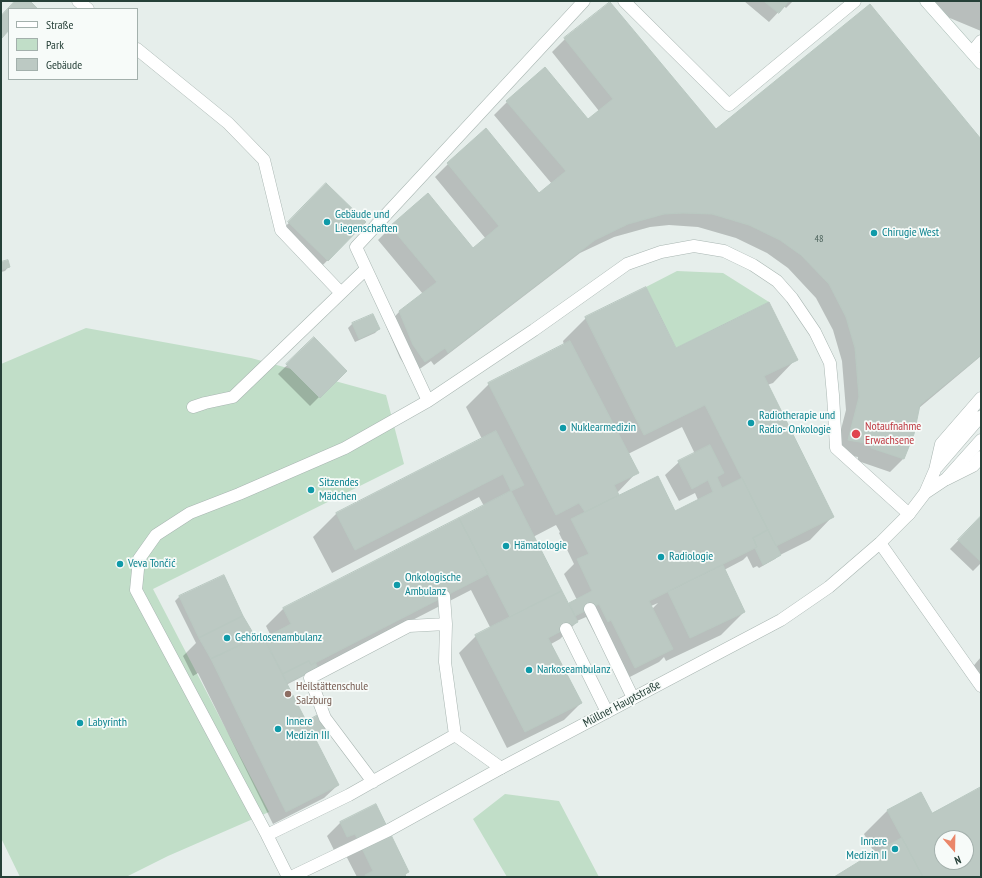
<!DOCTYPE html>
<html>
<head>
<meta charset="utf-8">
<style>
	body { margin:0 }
	#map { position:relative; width:982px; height:878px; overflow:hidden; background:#e6eeeb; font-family:"PT Sans Narrow",sans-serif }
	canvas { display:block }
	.frame { position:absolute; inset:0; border:2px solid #264038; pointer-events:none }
	.legend { position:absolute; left:8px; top:8px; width:130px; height:72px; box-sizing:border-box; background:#f7fbf9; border:1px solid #a3b0ac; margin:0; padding:5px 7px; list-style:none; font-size:12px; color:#264038 }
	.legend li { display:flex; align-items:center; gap:8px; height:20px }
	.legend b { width:20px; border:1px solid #a3b0ac }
	.north { position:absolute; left:934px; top:830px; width:40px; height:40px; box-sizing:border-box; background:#f7fbf9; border:1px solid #a3b0ac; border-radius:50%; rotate:160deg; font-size:11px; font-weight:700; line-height:16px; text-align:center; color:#264038 }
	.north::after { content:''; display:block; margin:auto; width:14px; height:18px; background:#ea8669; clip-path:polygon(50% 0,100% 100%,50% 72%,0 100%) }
</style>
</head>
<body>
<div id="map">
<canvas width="982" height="878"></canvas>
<div class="frame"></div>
<ul class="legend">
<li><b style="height:5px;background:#fff"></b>Straße</li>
<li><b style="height:11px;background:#c1dec8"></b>Park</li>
<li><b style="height:11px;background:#bcc9c3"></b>Gebäude</li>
</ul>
<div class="north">N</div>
</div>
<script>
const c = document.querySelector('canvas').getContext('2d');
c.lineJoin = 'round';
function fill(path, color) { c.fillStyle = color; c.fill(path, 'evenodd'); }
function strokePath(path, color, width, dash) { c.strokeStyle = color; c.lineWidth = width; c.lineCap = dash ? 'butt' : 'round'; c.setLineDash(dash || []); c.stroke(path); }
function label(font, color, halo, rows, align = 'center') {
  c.font = font + ' "PT Sans Narrow",sans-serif'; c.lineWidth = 3.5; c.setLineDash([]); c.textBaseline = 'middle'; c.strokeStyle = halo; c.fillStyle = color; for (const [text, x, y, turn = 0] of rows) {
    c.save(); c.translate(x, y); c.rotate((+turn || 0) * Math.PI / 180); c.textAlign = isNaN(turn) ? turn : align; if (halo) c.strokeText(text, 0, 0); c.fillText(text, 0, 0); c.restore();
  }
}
fill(new Path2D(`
	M 677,271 L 723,273 L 769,302 L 676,348 L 646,287 Z
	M 86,328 L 251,358 L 386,395 L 404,464 L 153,589 L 269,812 L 168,856 L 126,877 L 20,877 L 1,838 L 1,364 Z
	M 505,794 L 559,801 L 599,877 L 507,877 L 473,819 Z`), '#c1dec8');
fill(new Path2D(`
	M 744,1 L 793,1 L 786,8 L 784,6 L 769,22 Z
	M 923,1 L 981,1 L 981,31 L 945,16 Z
	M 565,39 L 716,131 L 981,140 L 981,356 L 919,408 L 913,434 L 903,459 L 890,472 L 858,461 L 858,457 L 835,453 L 846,410 L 842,361 L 833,330 L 816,298 L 788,268 L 767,253 L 736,238 L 698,227 L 669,225 L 650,227 L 614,237 L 580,253 L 434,365 L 431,361 L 411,375 L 400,358 L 386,326 L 399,312 L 423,294 L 378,240 L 391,227 L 473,250 L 486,239 L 435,177 L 448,164 L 538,195 L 552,184 L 494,115 L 507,102 L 588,120 L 599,111 L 552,52 Z
	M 326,185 L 365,222 L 319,269 L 280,232 Z
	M 1,263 L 9,266 L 5,271 L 1,272 Z
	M 372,315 L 379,329 L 375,333 L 355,342 L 348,328 L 352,324 Z
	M 586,318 L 676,350 L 796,359 L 773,383 L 767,385 L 833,516 L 810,540 L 780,555 L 775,559 L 759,568 L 757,566 L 753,568 L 747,556 L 743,560 L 724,570 L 744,612 L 721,635 L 666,661 L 664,657 L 659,662 L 622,681 L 598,633 L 595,634 L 586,617 L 577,621 L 577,622 L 560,639 L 551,644 L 581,703 L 564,720 L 507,748 L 459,653 L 476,636 L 491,629 L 471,590 L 286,685 L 306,723 L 318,717 L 325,730 L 321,734 L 313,738 L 338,785 L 324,798 L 273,824 L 198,673 L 193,676 L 183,656 L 196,643 L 175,601 L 179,597 L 223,576 L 243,617 L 255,639 L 263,640 L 271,636 L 266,626 L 283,609 L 484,506 L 479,497 L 332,573 L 313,537 L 336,514 L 482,439 L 466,407 L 489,384 L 564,345 L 563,341 ZM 682,427 L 695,454 L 679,462 L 665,475 L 679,501 L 695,493 L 698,500 L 675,512 L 615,498 L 618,495 L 617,493 L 637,472 L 628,454 ZM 556,525 L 560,532 L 559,533 L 574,564 L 564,574 L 577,600 L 568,605 L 533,537 ZM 658,603 L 652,609 L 651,606 Z
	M 314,339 L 345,371 L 310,406 L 278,374 Z
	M 981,517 L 981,563 L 973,571 L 950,549 Z
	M 981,657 L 981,679 L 970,670 Z
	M 981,788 L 981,877 L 834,877 L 875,854 L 864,834 L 887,811 L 932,814 ZM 942,838 L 966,838 L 966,862 L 942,862 Z
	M 375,805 L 408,872 L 404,876 L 405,877 L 357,877 L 341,846 L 334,850 L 327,836 L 340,823 Z`), '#0003');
const building = new Path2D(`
	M 15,1 L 30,1 L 38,9 L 9,9 L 9,30 L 2,38 L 1,36 L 1,16 Z
	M 764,1 L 789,1 L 779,13 Z
	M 610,2 L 716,129 L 870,4 L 981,139 L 981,355 L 920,405 L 914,434 L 904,459 L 871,448 L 871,444 L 848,440 L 859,397 L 855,348 L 846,317 L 829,284 L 801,255 L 780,240 L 749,225 L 712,214 L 683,213 L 664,214 L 628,224 L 595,240 L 448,353 L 445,348 L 425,362 L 413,345 L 399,311 L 437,282 L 390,226 L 428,193 L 473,248 L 499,226 L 447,163 L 486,128 L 539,193 L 566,171 L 506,101 L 545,67 L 588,119 L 613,99 L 564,38 Z
	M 326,183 L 366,222 L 328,261 L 288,222 Z
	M 8,260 L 10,267 L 1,270 L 1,262 Z
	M 646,287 L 676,348 L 769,302 L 798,360 L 764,376 L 834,517 L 776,546 L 705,405 L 644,435 L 585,317 Z
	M 373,314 L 380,329 L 359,339 L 352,323 Z
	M 314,337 L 347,371 L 320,398 L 286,364 Z
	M 570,341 L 639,473 L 614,485 L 619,495 L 585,512 L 579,503 L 556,515 L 488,383 Z
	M 496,431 L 524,485 L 511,491 L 503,474 L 355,550 L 336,513 Z
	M 710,445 L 724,473 L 717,477 L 722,488 L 742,478 L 768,530 L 753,538 L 757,547 L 649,601 L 673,649 L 635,668 L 611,620 L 608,622 L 599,604 L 575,616 L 569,603 L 592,591 L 577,559 L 589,554 L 571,519 L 658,476 L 675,511 L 713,492 L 708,480 L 692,489 L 678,461 Z
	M 511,491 L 562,591 L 510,617 L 459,518 Z
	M 981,516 L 981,562 L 958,540 Z
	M 459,518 L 488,574 L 311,665 L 309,661 L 283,674 L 264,638 L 291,624 L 283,608 Z
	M 768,530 L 781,555 L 763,565 L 755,548 L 757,547 L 753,538 Z
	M 723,565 L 745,612 L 690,638 L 668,592 Z
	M 224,575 L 243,616 L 199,638 L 179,596 Z
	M 562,591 L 578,622 L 548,638 L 582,703 L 525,732 L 475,635 Z
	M 243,616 L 256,638 L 211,659 L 199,638 Z
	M 262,635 L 339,785 L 286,812 L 211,659 Z
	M 309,661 L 311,665 L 315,662 L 318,668 L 287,683 L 283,674 Z
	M 318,715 L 326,730 L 314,736 L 307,721 Z
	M 981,787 L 981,877 L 923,877 L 887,810 L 921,792 L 932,813 ZM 942,838 L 966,838 L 966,862 L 942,862 Z
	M 376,804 L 409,872 L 405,874 L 406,877 L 366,877 L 365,875 L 373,871 L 355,834 L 347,837 L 340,822 Z
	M 902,838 L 923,877 L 834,877 L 860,861 Z`);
fill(building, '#bcc9c3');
strokePath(building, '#b9c8c1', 1);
const lane = new Path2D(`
	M 78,1 L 88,9
	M 624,1 L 729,105 L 855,1
	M 137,49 L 228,123 L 264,160 L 281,230 L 341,293
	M 428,401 L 356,247 L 584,1
	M 193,407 L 205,403 L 233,397 L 366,269
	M 947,479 L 973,466 L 981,457
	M 444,596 L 446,624
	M 590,609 L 633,698
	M 566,629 L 607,712
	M 373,782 L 325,718 L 310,678 L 409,626 L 446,624 L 445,662 L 455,735
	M 267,835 L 349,795 L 455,735 L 501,768
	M 288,877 L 267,835 L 136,590 L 139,559 L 156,535 L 190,513 L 239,494 L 345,448 L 428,401 L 534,330 L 627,264 L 661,252 L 694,246 L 724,251 L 753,265 L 777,281 L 792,298 L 815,332 L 830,363 L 833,395 L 836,448 L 909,514`);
const street = new Path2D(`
	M 972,52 L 981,41
	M 937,467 L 980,417
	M 925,493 L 946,479 L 981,440
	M 880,543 L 981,686
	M 291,877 L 389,830 L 501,768 L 781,620 L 829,587 L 880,543 L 909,514 L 925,493 L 935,470 L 941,444 L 981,398`);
const secondary = new Path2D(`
	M 926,1 L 981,63`);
strokePath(lane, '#a9b6b2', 13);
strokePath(street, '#a9b6b2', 13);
strokePath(secondary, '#a5b9b2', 13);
strokePath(lane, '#fff', 12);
strokePath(street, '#fff', 12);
strokePath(secondary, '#fff', 12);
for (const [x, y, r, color] of [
	[327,222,4,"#0f9aa8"],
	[874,233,4,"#0f9aa8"],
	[751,423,4,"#0f9aa8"],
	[563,428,4,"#0f9aa8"],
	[856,434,5,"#e0444e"],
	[311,490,4,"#0f9aa8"],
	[506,546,4,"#0f9aa8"],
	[661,557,4,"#0f9aa8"],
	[120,564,4,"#0f9aa8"],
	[397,585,4,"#0f9aa8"],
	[227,638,4,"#0f9aa8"],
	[529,670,4,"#0f9aa8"],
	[288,694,4,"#8d6e63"],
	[80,723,4,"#0f9aa8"],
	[278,729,4,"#0f9aa8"],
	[895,849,4,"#0f9aa8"]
]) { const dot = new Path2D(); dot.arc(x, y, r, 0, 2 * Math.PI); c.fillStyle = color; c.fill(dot); strokePath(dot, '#f7fbf9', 1.5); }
label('10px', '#4c625b', null, [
	["48",819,239]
]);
label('12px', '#0d838f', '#f7fbf9', [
	["Gebäude und",335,215],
	["Liegenschaften",335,229],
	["Chirugie West",882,233],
	["Radiotherapie und",759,416],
	["Radio- Onkologie",759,430],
	["Nuklearmedizin",571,428],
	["Sitzendes",319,483],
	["Mädchen",319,497],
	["Hämatologie",514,546],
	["Radiologie",669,557],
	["Veva Tončić",128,564],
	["Onkologische",405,578],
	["Ambulanz",405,592],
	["Gehörlosenambulanz",235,638],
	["Narkoseambulanz",537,670],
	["Innere",286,722],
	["Medizin III",286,736],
	["Labyrinth",88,723],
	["Innere",887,842,"right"],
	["Medizin II",887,856,"right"]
], 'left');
label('12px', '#be3a42', '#f7fbf9', [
	["Notaufnahme",865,427],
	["Erwachsene",865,441]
], 'left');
label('12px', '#785e54', '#f7fbf9', [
	["Heilstättenschule",296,687],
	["Salzburg",296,701]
], 'left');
label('12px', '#264038', '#f7fbf9', [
	["Müllner Hauptstraße",622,704,-28]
]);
</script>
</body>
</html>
